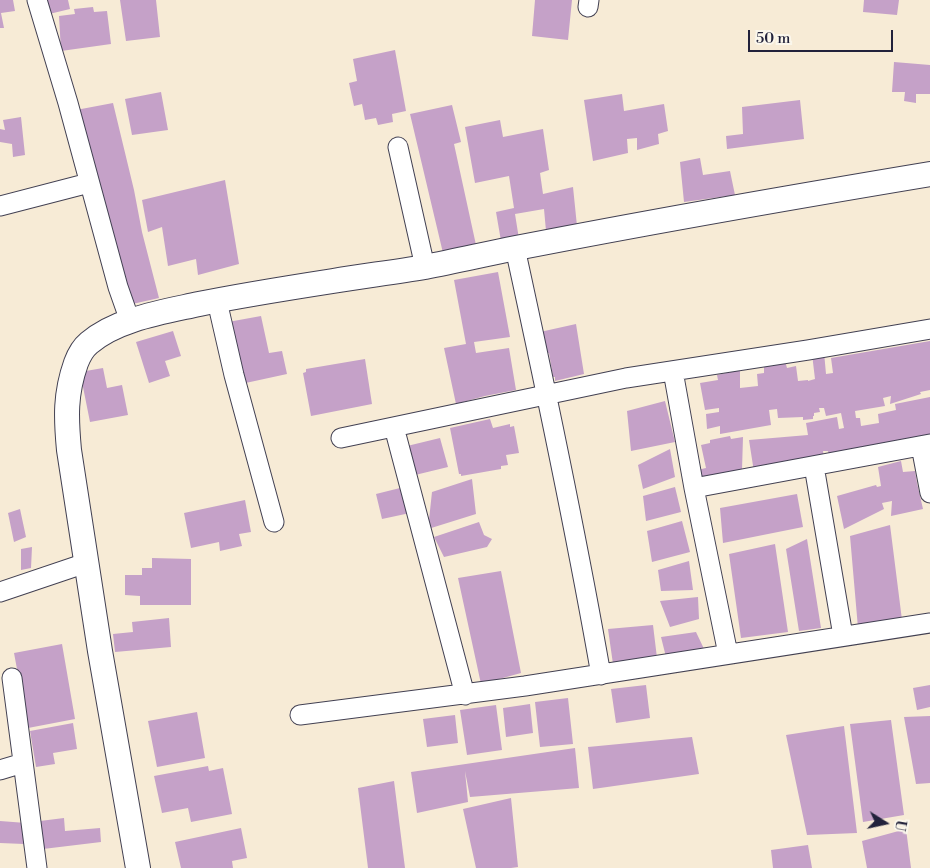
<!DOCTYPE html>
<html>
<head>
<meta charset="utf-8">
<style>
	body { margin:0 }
	#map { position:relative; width:930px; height:868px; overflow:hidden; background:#f7ebd6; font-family:"Libre Bodoni",serif }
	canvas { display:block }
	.north { position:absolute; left:860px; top:798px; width:50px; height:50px; -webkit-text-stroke:4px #fbf7ec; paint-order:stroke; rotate:100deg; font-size:14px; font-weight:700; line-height:20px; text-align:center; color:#22223b }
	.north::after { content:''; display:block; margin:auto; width:18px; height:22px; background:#22223b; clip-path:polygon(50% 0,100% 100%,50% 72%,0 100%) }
	.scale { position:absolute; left:748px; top:30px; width:145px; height:22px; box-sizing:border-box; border:2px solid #22223b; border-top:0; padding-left:6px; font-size:15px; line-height:18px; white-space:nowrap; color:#22223b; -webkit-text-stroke:4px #fbf7ec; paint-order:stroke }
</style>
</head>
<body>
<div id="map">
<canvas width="930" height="868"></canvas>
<div class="north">U</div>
<div class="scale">50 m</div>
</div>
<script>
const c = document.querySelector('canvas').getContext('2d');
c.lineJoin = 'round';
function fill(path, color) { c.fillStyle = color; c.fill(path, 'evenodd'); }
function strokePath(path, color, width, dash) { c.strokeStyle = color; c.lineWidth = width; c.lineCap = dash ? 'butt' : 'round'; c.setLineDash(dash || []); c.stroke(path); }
fill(new Path2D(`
	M 0,0 L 13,0 L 15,11 L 1,13 L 4,28 L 0,28 Z
	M 42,0 L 68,0 L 70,9 L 45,15 Z
	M 120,0 L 156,0 L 160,37 L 126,41 Z
	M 535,0 L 572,0 L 568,40 L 532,36 Z
	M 864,0 L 899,0 L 897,15 L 863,12 Z
	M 93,7 L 94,12 L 107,11 L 111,44 L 61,51 L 59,16 L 75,14 L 74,9 Z
	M 395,50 L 406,111 L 392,114 L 393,122 L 378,125 L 376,118 L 365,120 L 362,104 L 354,106 L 349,83 L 357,81 L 353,59 Z
	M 894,62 L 930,65 L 930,94 L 916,94 L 916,103 L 904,101 L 905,92 L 892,92 Z
	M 161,92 L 168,130 L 132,135 L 125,99 Z
	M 622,94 L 624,111 L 664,104 L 668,131 L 658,134 L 659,144 L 637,150 L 637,138 L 627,139 L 628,153 L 593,161 L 584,100 Z
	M 800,100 L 804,139 L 727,149 L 726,136 L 743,134 L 742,107 Z
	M 113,103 L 134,190 L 142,232 L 159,298 L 128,305 L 76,110 Z
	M 452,105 L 461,142 L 454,144 L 476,245 L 443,253 L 410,114 Z
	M 21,117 L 25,155 L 13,157 L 12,144 L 0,142 L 0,129 L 5,130 L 3,120 Z
	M 500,120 L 503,137 L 543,129 L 549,170 L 540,173 L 543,194 L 573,187 L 577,226 L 546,231 L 544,209 L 515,214 L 519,239 L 501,241 L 496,212 L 514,208 L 509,176 L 475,183 L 465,127 Z
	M 700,158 L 703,175 L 730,171 L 735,195 L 684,202 L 680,162 Z
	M 225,180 L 239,264 L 198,275 L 196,259 L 168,266 L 162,227 L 148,232 L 142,200 Z
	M 498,272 L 510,337 L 474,342 L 476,353 L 509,348 L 516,390 L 485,396 L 456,404 L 444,348 L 466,344 L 454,280 Z
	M 261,316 L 269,353 L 282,351 L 287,374 L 241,384 L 228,322 Z
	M 576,324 L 584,374 L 555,381 L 555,377 L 553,377 L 549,353 L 543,354 L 540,332 Z
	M 173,331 L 181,356 L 165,361 L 170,376 L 149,383 L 136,342 Z
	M 930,341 L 930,390 L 920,392 L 921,394 L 890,404 L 891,396 L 883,398 L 885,406 L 855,411 L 856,418 L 860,418 L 861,426 L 879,423 L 878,414 L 896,410 L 895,404 L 930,397 L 930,436 L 829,457 L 828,451 L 823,451 L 824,458 L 754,472 L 749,440 L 808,435 L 806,423 L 837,417 L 839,429 L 844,428 L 841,413 L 826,416 L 824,408 L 819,408 L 820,412 L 814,413 L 814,416 L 813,416 L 813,419 L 803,420 L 803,417 L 778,418 L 777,409 L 769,410 L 771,425 L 720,434 L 720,426 L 707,429 L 706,414 L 719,412 L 719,408 L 705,410 L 700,383 L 718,380 L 717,375 L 740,370 L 740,388 L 758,386 L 757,374 L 764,373 L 764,364 L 785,361 L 787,368 L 796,366 L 798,381 L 808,380 L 808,381 L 815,379 L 812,354 L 824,352 L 826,374 L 833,373 L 831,358 Z
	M 365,359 L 372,404 L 311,416 L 303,373 L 306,372 L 306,369 Z
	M 103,368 L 107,388 L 122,385 L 128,415 L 90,422 L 80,372 Z
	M 665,401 L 675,442 L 631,451 L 627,411 Z
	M 490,419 L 493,428 L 510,424 L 510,427 L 514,426 L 519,453 L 506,455 L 508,465 L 501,466 L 501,469 L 461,476 L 461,474 L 459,474 L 450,428 Z
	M 730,436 L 731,439 L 743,437 L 742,470 L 695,484 L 693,471 L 706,468 L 701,445 L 710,443 L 710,440 Z
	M 440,438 L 448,467 L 411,476 L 403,447 Z
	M 670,449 L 675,477 L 643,489 L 638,465 Z
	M 901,461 L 903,472 L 915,471 L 917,483 L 923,509 L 891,516 L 892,501 L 882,503 L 884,509 L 844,529 L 837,496 L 876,485 L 877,487 L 881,486 L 878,467 Z
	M 472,479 L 476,514 L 428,529 L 432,492 Z
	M 404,487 L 410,513 L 382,519 L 376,494 Z
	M 675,487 L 681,512 L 646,521 L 643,496 Z
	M 797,494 L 803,527 L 723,543 L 720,508 Z
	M 245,500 L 251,532 L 239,534 L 242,546 L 220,551 L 219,542 L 191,548 L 184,513 Z
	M 20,509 L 26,537 L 14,542 L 8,513 Z
	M 682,521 L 690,552 L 652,562 L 647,531 Z
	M 479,522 L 484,535 L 492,539 L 487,547 L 444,557 L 434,537 Z
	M 890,525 L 902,620 L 858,628 L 850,536 Z
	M 807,539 L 821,628 L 799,631 L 786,549 Z
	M 775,544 L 788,632 L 741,638 L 729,554 Z
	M 32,547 L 31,568 L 21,570 L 21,549 Z
	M 152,558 L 191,559 L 191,605 L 140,605 L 140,596 L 125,595 L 125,575 L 142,575 L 142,568 L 152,568 Z
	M 689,561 L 693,590 L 661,591 L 658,570 Z
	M 501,571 L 521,673 L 481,684 L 458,578 Z
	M 698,597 L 699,619 L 670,627 L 660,601 Z
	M 169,618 L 171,647 L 115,652 L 113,634 L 133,632 L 132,622 Z
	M 653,625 L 657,658 L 613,664 L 608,629 Z
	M 696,632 L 705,651 L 666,657 L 661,637 Z
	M 62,644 L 75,719 L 28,728 L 14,653 Z
	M 646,685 L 650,718 L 616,723 L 611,689 Z
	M 930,685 L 930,707 L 917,710 L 913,688 Z
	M 568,698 L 573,744 L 540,747 L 535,702 Z
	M 530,704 L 533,733 L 506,737 L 503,708 Z
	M 496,705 L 502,750 L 467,755 L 460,710 Z
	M 197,712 L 205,758 L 157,767 L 148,721 Z
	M 455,715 L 458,743 L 427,747 L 423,719 Z
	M 930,716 L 930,783 L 916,784 L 904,717 Z
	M 891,720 L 904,815 L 863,822 L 850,724 Z
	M 73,723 L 77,749 L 53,753 L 55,764 L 36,767 L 30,731 Z
	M 844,726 L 857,833 L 807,835 L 786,735 Z
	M 692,737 L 699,774 L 593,789 L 588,747 Z
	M 575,748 L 579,788 L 470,797 L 465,771 L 468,802 L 417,813 L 411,772 Z
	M 208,766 L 209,771 L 223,768 L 232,814 L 191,822 L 188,808 L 162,813 L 154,776 Z
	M 394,781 L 405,868 L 368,868 L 358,788 Z
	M 511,798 L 518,867 L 511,868 L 476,868 L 463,809 Z
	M 64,818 L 65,831 L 100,828 L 101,842 L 43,849 L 40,821 Z
	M 0,821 L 26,823 L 24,844 L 0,843 Z
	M 241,828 L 247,858 L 232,861 L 233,868 L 181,868 L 175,842 Z
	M 906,829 L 911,868 L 867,868 L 862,841 Z
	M 808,845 L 812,868 L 773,868 L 771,850 Z`), '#c5a1c8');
const minor = new Path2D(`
	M 37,0 L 68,103 L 118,287 L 130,321
	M 588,7 L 589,0
	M 398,147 L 425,267
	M 0,206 L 89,183
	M 515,248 C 546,390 576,532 601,675
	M 217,301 L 234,375 L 274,522
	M 673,371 L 694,488 L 728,654
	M 394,427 L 465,695
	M 341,438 L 626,378 L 808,350 L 930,329
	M 921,446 L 930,493
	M 814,466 L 843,636
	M 694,488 L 930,444
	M 0,592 L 86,563
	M 12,678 L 37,868
	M 300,715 L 525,686 L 930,623
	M 0,770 L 23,763`);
const tertiary = new Path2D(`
	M 138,868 L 100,651 L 69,450 C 66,418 65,394 76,363 C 79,355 83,348 89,343 C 117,319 163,312 199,304 C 243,295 288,288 333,281 C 364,276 395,272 425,267 C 456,261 486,254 516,248 C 654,221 792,197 930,174`);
strokePath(minor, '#424052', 21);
strokePath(tertiary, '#424052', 26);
strokePath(minor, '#fff', 19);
strokePath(tertiary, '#fff', 24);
</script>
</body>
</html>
